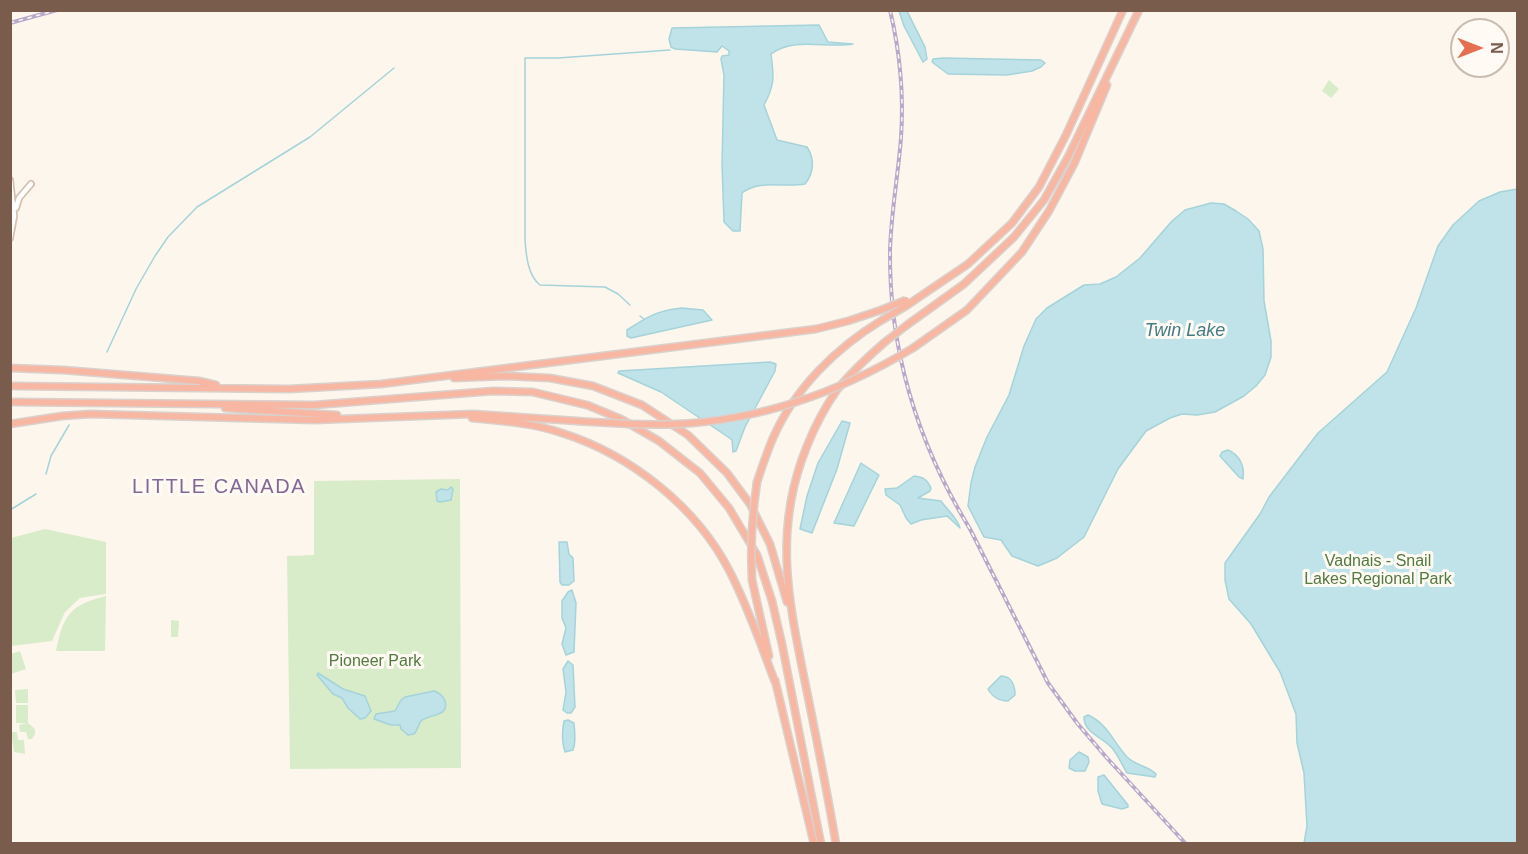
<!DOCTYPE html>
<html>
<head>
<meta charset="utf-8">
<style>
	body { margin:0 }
	#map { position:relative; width:1528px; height:854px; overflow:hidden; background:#fdf6ec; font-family:Arial,sans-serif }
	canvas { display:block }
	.frame { position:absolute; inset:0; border:12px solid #7a5c4d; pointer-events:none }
	.north { position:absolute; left:1450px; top:18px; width:60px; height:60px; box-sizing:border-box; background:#fffaf3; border:2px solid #cabbb1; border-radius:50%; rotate:90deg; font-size:16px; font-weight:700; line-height:24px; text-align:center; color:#7a5c4d }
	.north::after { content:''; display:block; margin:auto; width:21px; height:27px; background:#e76f51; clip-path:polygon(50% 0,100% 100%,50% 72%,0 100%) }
</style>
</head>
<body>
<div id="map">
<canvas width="1528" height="854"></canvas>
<div class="frame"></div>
<div class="north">N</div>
</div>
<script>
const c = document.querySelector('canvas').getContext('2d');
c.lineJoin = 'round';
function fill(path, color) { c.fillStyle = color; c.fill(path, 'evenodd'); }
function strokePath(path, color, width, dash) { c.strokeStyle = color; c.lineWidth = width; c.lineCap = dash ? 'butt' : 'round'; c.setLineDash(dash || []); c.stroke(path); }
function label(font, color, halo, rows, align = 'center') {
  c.font = font + ' Arial,sans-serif'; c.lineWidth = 6; c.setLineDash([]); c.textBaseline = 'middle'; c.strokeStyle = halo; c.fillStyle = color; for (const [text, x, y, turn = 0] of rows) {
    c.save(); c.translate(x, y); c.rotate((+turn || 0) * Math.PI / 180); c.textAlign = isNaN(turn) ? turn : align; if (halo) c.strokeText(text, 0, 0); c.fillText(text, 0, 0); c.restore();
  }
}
fill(new Path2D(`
	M 1329,80 L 1339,89 L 1331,98 L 1322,91 Z
	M 460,479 L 461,768 L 290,769 L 287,556 L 314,555 L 314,481 Z
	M 45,529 L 106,542 L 106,594 L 80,598 L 65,612 L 52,641 L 11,646 L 11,538 Z
	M 106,596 L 105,651 L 56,651 C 63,615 70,605 106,596 Z
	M 171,620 L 179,621 L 178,637 L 171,637 Z
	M 20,651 L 26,669 L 11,674 L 11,654 Z
	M 28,689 L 28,703 L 16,703 L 15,690 Z
	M 16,705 L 28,705 L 28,723 L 35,729 L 35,734 L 32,739 L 28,739 L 26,732 L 20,732 L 19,725 L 27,723 L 16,723 Z
	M 11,732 L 17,732 L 18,740 L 24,740 L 25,754 L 14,752 Z`), '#d8ecc9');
const water = new Path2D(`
	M 899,11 L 907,11 L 925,47 L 927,59 L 923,62 L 904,26 Z
	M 819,25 L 828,42 L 853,44 C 828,49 794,36 771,54 C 774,76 775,85 764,105 L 777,140 L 807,147 C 815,159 814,173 805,184 C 783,188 760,179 742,193 L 740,231 L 733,231 L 724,222 L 722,164 L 724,75 L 721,59 L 722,56 L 729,55 L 729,51 L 722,46 L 717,52 L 675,49 L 671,47 L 669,39 L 672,28 Z
	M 943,58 L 1041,60 L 1045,63 L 1041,67 L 1032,71 L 1007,75 L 948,74 L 932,62 L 933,59 Z
	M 1517,189 L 1517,843 L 1304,843 L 1307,826 L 1304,773 L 1297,743 L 1296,714 L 1280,672 L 1251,624 L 1229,599 L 1225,580 L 1225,563 L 1260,514 L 1269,497 L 1318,433 L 1387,372 L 1416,308 L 1438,246 L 1453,225 L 1479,201 L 1500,192 Z
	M 1211,203 L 1224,204 L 1236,211 L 1248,219 L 1259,231 L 1263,249 L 1264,301 L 1271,341 L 1271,357 L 1265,375 L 1256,386 L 1244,396 L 1215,412 L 1197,415 L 1182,414 L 1170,418 L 1146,431 L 1118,469 L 1084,537 L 1057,558 L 1038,566 L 1012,556 L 1001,540 L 984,537 L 968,506 L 971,483 L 975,467 L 987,437 L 1009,395 L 1024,346 L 1036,319 L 1047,308 L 1084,285 L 1100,284 L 1116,277 L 1140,258 L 1172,221 L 1185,210 Z
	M 682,308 L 703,310 L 712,320 L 631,338 L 627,336 L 627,330 C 647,317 658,310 682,308 Z
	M 770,362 L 776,364 L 775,371 L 745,427 L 736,451 L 733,452 L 732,440 L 728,437 L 661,392 L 618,373 L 619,371 Z
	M 842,421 L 850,423 L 837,469 L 812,533 L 800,529 L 807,496 L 818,463 Z
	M 1228,450 C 1240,455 1245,467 1243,479 L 1239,477 L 1220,456 L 1222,452 Z
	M 861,463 L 879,475 L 854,526 L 834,523 Z
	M 914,476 C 923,477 927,479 931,488 L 930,491 L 918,498 L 941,501 C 947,510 957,517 960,528 L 947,516 L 921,520 L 911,524 L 906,518 L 900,505 L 886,495 L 885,489 L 897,488 Z
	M 451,487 L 453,489 L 451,500 L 440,502 L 437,501 L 436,492 L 441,489 L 448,490 Z
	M 559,542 L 567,542 L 569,554 L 573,558 L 574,581 L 569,585 L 562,585 L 560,582 Z
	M 572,590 L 576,603 L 574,652 L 566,655 L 562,644 L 566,628 L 562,618 L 562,601 L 568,592 Z
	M 568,661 L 573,665 L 575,707 L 571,713 L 567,713 L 563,710 L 566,692 L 563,669 Z
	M 318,673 L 343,689 L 365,696 L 371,711 L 365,718 L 360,719 L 348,708 L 342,698 L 333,694 L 317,675 Z
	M 1001,676 C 1012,676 1015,686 1015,695 L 1008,701 C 999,701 993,698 988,689 Z
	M 434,691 C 439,693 443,695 445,701 C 450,717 428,714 421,721 C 418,725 418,730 414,734 L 408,735 L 401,729 L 400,725 L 391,725 L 374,719 L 376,714 L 395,711 L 401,700 L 405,697 Z
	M 1088,715 C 1107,723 1114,743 1127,757 C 1136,766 1149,766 1156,774 L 1155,777 L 1127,773 C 1122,765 1118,755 1112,748 C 1102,737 1084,733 1084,717 Z
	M 568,720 L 574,723 C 575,732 576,743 573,750 L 565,752 C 562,743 562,731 564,721 Z
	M 1079,752 L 1088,757 L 1089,762 L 1085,771 L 1075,771 L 1069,768 L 1070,760 Z
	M 1104,775 L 1128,805 L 1128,807 L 1122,809 L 1102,804 L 1098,791 L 1098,777 Z`);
fill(water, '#bfe3e8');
strokePath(water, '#a5d3da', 1.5);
strokePath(new Path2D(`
	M 630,305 L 618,294 L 605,287 L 540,285 C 528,276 526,255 525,240 L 525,58 L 558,58 L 670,50
	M 640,316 L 644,319
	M 107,352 L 136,289 L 155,256 L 168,237 L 197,207 L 310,137 L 394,68
	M 46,474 L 51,456 L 69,425
	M 10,510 L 36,494`), '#a5d3da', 1.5);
const secondary = new Path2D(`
	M 10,180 L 14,216 L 10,238
	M 16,208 L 19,198 L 31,184`);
const highway = new Path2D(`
	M 906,306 L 968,264 L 1012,223 L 1039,187 L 1066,135 L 1123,10
	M 907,325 L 964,284 L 1014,237 L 1044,200 L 1068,157 L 1139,10
	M 913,348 L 967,310 L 1022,252 L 1049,211 L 1074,164 L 1107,85
	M 10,368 L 63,370 L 199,381 L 216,385
	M 454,378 L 506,376 L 550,378 L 593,386 L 642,405 L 688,435 L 727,473 L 750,504 L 770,544 L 787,602
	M 10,386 L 289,389 L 381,384 L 816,329 L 848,321 L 881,310
	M 10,402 L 314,405 L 493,391 L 533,392 L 587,405 L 621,419 L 659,441 L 700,473 L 729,508 L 757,555 L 772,601 L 782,644 L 821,844
	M 225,408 L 337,415
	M 472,418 C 502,421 533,423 562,433 C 631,455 697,507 730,572 C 748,607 761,645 775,682
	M 10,424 L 62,416 L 90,414 L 315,420 L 473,414 L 577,421
	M 757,482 C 762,467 767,452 773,438 C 795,388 836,348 882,320
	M 752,580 L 769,656
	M 775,680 L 814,844
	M 836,844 C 827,790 816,736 805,682 C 788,598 773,529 807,446 C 815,426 825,407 837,390 C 851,372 869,356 885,342`);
strokePath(secondary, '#d6c0b0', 8);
strokePath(highway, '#dad1cd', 9);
strokePath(secondary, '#fff', 4.5);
strokePath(highway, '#f7b7a3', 6);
const rail = new Path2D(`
	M 890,10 C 900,52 904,95 901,138 C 898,176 891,213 890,251 C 889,352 918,444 970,529 L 1048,683 L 1077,723 L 1106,757 L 1186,844
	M 10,23 L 57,10`);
strokePath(rail, '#b9a8c9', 4);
strokePath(rail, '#fffaf3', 1.5, [4.5]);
const highwayBridge = new Path2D(`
	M 881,310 L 906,300
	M 882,320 L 906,306
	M 885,342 L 907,325
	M 577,421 C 610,423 644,426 677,424 C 762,420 840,392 913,348
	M 752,580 C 750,546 752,515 757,482`);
strokePath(highwayBridge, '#dad1cd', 9, []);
strokePath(highwayBridge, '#f7b7a3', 6);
label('16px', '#537a41', '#fffaf3', [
	["Vadnais - Snail",1378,562],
	["Lakes Regional Park",1378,580],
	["Pioneer Park",375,662]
]);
label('italic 18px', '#437c86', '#fffaf3', [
	["Twin Lake",1185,331]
]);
c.letterSpacing = '1.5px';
label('20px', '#846695', '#fffaf3', [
	["LITTLE CANADA",219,487]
]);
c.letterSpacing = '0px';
</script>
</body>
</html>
